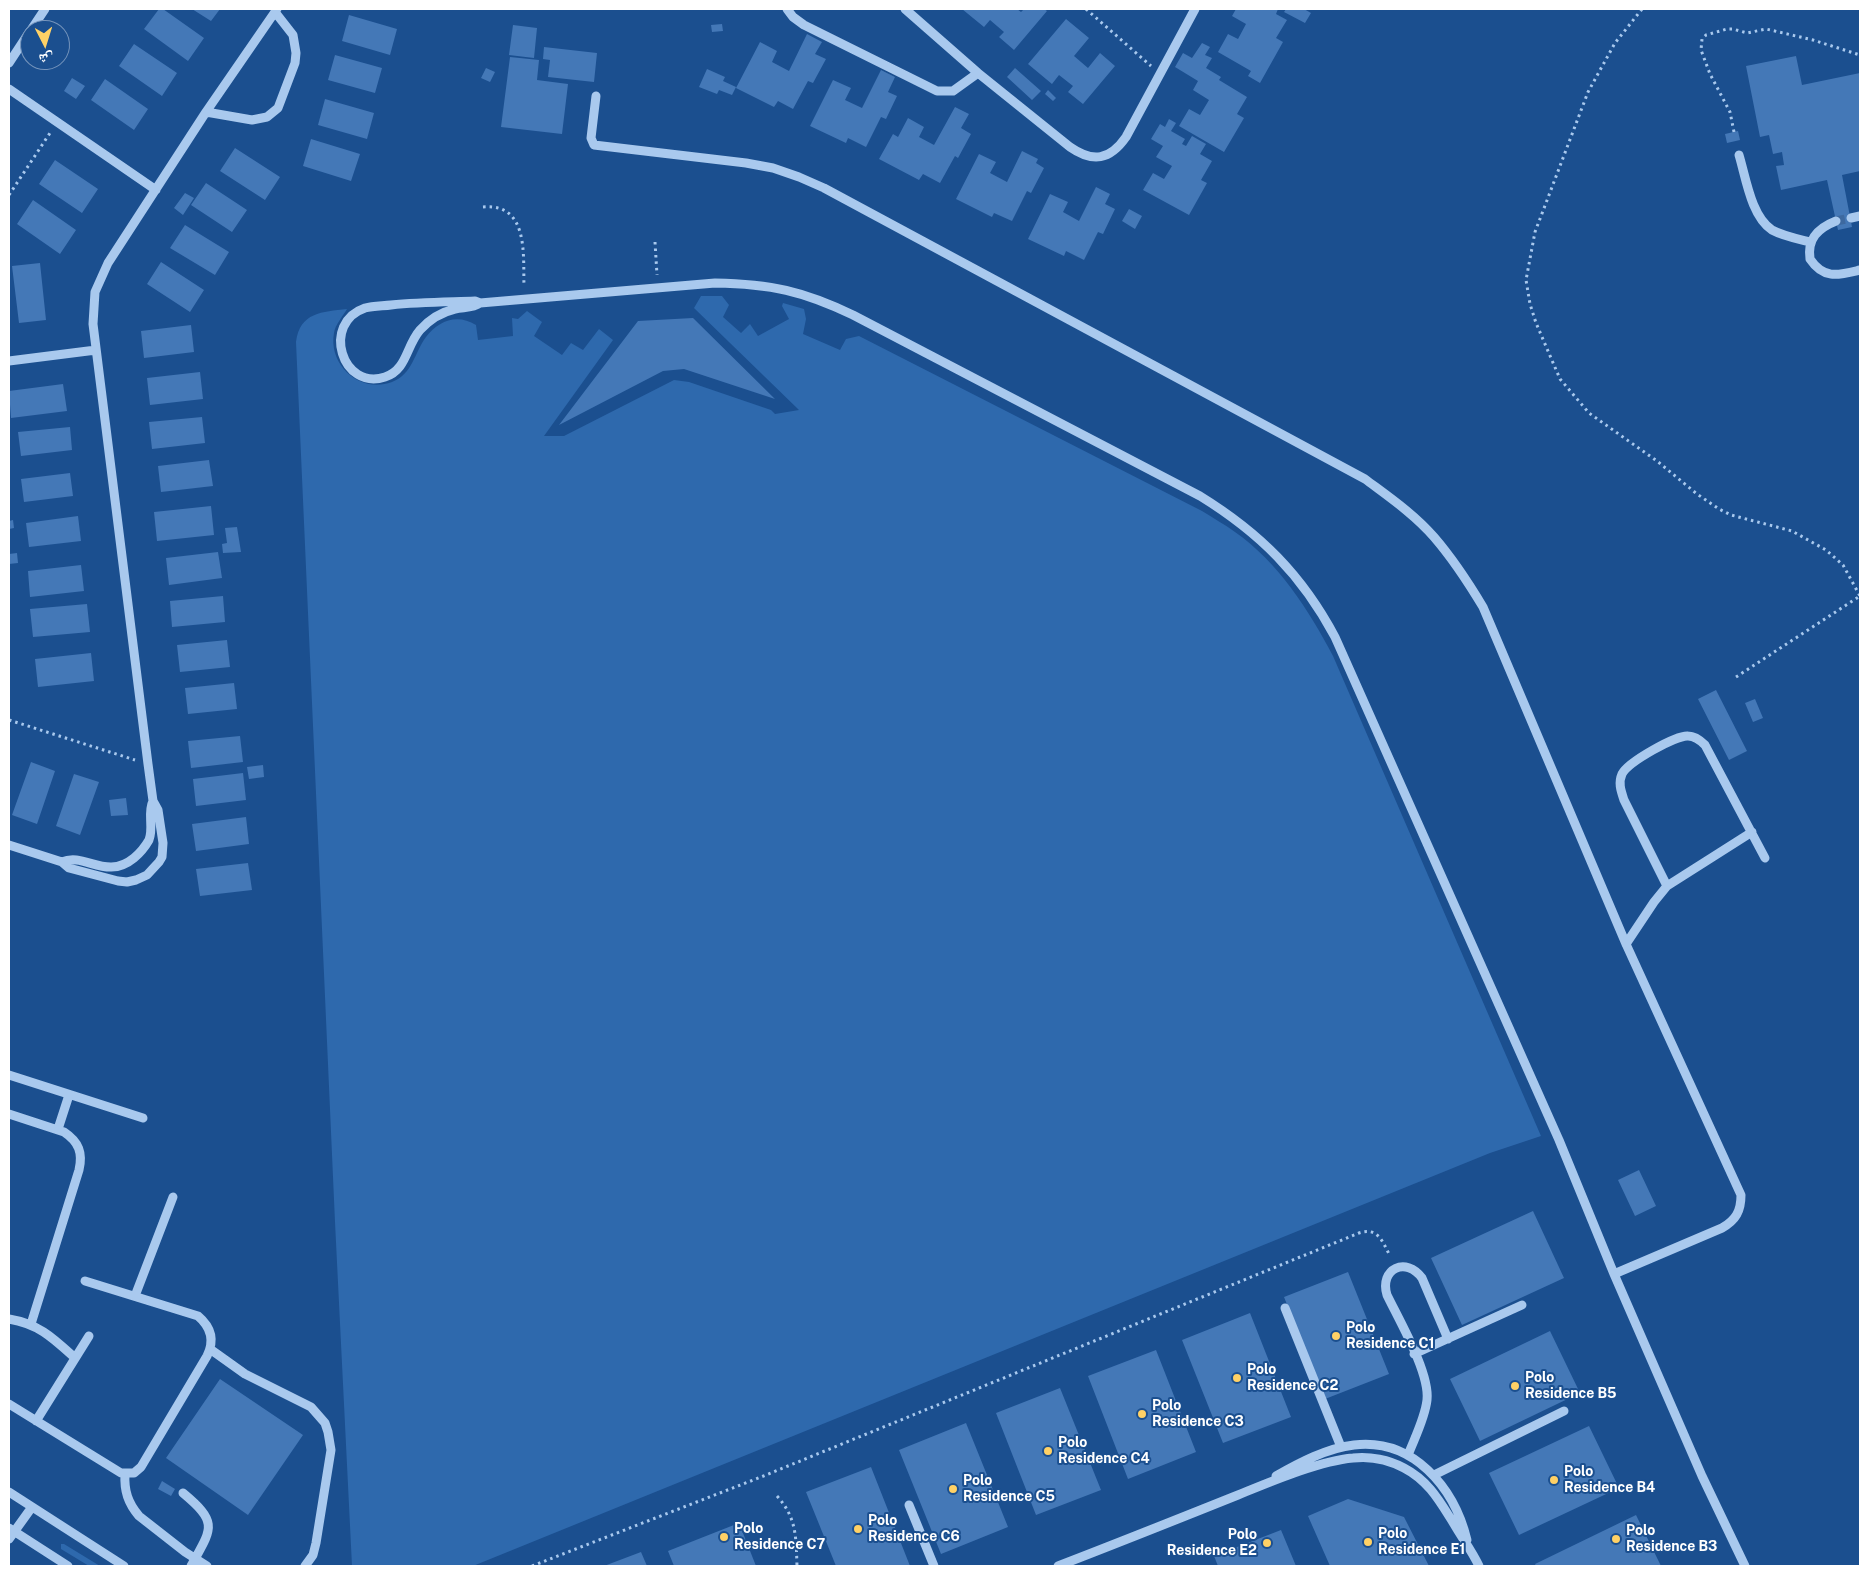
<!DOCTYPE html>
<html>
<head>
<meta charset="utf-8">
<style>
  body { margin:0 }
  #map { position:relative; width:1869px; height:1575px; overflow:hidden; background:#1b4f8f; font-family:"Public Sans","Noto Naskh Arabic",sans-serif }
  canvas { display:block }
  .frame { position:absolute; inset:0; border:10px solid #fff; pointer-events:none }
  .north { position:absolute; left:20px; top:20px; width:50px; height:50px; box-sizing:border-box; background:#1b4f8f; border:1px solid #7695bc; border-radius:50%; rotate:175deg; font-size:14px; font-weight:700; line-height:20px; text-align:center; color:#fff }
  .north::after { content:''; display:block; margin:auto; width:18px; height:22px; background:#ffd166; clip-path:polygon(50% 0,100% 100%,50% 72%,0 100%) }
</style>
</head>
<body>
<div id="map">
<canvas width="1869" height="1575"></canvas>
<div class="frame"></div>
<div class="north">ش</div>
</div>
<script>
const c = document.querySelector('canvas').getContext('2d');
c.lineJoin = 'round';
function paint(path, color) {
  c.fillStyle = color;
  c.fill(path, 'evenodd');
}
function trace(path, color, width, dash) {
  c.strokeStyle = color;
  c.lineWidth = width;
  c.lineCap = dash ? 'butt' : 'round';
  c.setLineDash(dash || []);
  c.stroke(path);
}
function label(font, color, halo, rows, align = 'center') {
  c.font = font + ' "Public Sans",sans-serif';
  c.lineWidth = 4;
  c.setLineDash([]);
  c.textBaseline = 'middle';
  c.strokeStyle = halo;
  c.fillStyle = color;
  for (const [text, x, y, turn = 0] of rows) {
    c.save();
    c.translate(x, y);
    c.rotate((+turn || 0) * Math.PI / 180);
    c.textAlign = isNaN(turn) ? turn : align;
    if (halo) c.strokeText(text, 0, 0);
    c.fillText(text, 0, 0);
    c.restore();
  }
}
paint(new Path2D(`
  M701 296H722L729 305 723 317 741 333 750 324 758 336 789 319 782 306 783 303 804 309 806 319 803 334 840 350 846 339 859 336 1202 511C1213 518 1224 524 1235 532 1278 562 1309 610 1333 656L1541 1136 1490 1153 473 1566H352L335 1222 296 342C300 312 322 312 347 309 343 316 335 325 334 333 328 365 360 394 392 382 413 374 414 353 426 337 438 321 457 313 476 325L478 340 513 336 512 318 518 319 527 311 542 322 534 336 562 355 571 343 583 350 599 329 613 340 544 436H564L674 380 689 382 771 410 775 414 799 410 694 308Z
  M61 1544H64L100 1566H89L61 1549Z`), '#2e69ad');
paint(new Path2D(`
  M159 9H163L204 38 188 61 144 29Z
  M192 9H220L211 21Z
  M962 9H1017L1021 12 1024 9H1044L1047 11 1014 50 999 37 1004 32 990 20 984 27Z
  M1236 9H1278L1276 14 1287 20 1276 38 1283 42 1260 83 1248 76 1251 71 1218 52 1228 34 1238 39 1246 24 1232 16Z
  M1286 9H1304L1311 13 1305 23 1284 12Z
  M349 15 397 29 390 55 342 41Z
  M1066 19 1089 38 1074 56 1088 68 1100 53 1115 66 1083 104 1068 92 1073 86 1059 75 1052 84 1028 64Z
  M722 24 723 31 712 32 711 25Z
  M513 25 537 28 534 58 509 55Z
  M807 34 822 42 815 54 826 59 813 83 808 81 793 109 778 101 774 107 736 88 760 42 777 51 772 62 789 71Z
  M1202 43 1210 47 1205 55 1212 58 1206 68 1221 77 1219 80 1247 97 1237 114 1244 118 1224 152 1179 126 1189 109 1200 115 1209 100 1193 90 1198 81 1175 67 1183 53 1192 58Z
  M134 44 177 73 162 96 119 66Z
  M544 47 597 53 594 82 548 77 550 60 543 59Z
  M335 55 382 68 375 93 328 80Z
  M1796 56 1802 85 1860 73V171L1842 175 1852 227 1838 230 1827 180 1781 190 1776 166 1784 165 1782 152 1773 154 1769 135 1760 137 1746 66Z
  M510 57 539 60 537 80 568 84 562 134 501 127Z
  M486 68 495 72 490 82 481 78Z
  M1015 68 1041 91 1032 100 1007 77Z
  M707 69 725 77 723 81 736 87 732 95 719 90 717 94 699 87Z
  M881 70 895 77 888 92 897 96 886 119 881 117 866 147 848 138 846 143 810 126 833 80 851 88 845 100 862 108Z
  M72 78 85 86 76 99 64 91Z
  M105 79 148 109 134 130 91 100Z
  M1048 90 1056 98 1053 101 1045 94Z
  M325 99 374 113 367 139 318 125Z
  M955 107 969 114 961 128 971 134 958 158 955 156 940 183 923 174 919 180 879 159 893 134 898 137 908 118 924 127 919 137 934 145Z
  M1169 119 1176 123 1171 131 1185 139 1182 144 1186 146 1192 136 1206 144 1200 154 1212 161 1201 180 1207 183 1189 215 1143 190 1153 173 1164 179 1172 166 1156 157 1163 146 1151 139 1160 124 1165 127Z
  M1738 131 1740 140 1727 143 1725 134Z
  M311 139 360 154 351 181 303 166Z
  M235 148 280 177 265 200 220 171Z
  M1022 151 1038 159 1036 163 1044 168 1031 193 1027 191 1012 221 994 213 992 217 956 199 979 154 996 162 990 173 1007 182Z
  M55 160 98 189 82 213 39 184Z
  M206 183 247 210 232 232 191 205Z
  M1096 187 1110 194 1105 204 1115 209 1103 234 1098 232 1084 260 1066 251 1064 256 1028 239 1050 194 1068 202 1063 212 1079 221Z
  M185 193 194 198 183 215 174 208Z
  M33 200 76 230 60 254 17 224Z
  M1129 209 1142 216 1135 229 1122 221Z
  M185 225 229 252 215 275 170 248Z
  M161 262 204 290 190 312 147 284Z
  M40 263 46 320 19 323 12 266Z
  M693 318 775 399 684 369 663 371 559 425 638 321Z
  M191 325 194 352 144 358 141 331Z
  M200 372 203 399 150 405 147 378Z
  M63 384 67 411 11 418 9 391Z
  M202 417 205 443 152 449 149 422Z
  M70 427 72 450 21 456 18 432Z
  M209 460 213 486 161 492 158 466Z
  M70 473 73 496 24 502 21 479Z
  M211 506 214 535 157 541 154 512Z
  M78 516 81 541 29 547 26 523Z
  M13 520 14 528 9 529V521Z
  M237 527 241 552 223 553 222 544 227 543 225 528Z
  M218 552 222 578 169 585 166 558Z
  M17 553 18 563 9 564V554Z
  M81 565 84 591 30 597 28 571Z
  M223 596 225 622 172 627 170 601Z
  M87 604 90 632 33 637 30 609Z
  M227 640 230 667 180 672 177 645Z
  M91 653 94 681 38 687 35 659Z
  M234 683 237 709 188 714 185 688Z
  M1716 690 1747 751 1729 760 1698 699Z
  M1755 699 1763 718 1753 722 1745 703Z
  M240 736 243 762 191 768 188 741Z
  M31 762 55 771 37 824 12 815Z
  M263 765 264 777 249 779 247 767Z
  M243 773 246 800 196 806 193 779Z
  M74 774 99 782 80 835 56 826Z
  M126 798 128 815 111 816 109 800Z
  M246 817 249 844 196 851 192 824Z
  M248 863 252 890 200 896 196 869Z
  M1639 1170 1656 1206 1635 1216 1618 1180Z
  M1533 1211 1564 1278 1462 1325 1431 1258Z
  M1348 1272 1389 1374 1325 1399 1284 1297Z
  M1250 1313 1291 1417 1223 1443 1182 1340Z
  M1550 1331 1580 1393 1480 1441 1450 1379Z
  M1156 1350 1196 1452 1128 1479 1088 1376Z
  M220 1379 303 1435 248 1515 166 1458Z
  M1060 1388 1101 1490 1036 1515 996 1413Z
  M966 1423 1008 1527 941 1554 899 1450Z
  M1589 1426 1619 1488 1519 1535 1489 1473Z
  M871 1467 910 1566H836L806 1492Z
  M162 1481 175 1489 171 1496 158 1489Z
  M1348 1499 1404 1517 1429 1566H1330L1308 1516Z
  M1636 1515 1661 1566H1536L1535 1564Z
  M739 1523 756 1566H674L668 1551Z
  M1281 1530 1296 1566H1218L1214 1556Z
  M641 1552 647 1566H604Z`), '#4478b7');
trace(new Path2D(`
  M1836 221 1851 218`), '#3d69a0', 9, [9, 4.5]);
trace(new Path2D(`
  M1086 9 1151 66
  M1642 9 1615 43 1588 92 1535 232 1526 280 1530 304 1536 323 1560 379 1589 413 1657 461 1697 494 1719 509 1731 515 1792 531 1826 550 1843 565 1860 596
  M1734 132 1730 112 1710 74 1701 50 1702 39 1706 35 1727 29H1733L1747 33 1766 29 1813 40 1860 55
  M9 195 50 133
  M483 207C529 203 523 255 524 286
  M655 242 657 275
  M1736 677 1860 596
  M9 720 135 760
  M777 1496C797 1518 796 1538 797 1566
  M532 1566 761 1477 1359 1233C1377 1227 1382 1240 1389 1254`), '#a9c9ee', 3, [2.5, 4]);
trace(new Path2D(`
  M787 9 793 17 804 25 937 91H953L978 73
  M905 9 978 73 1070 147C1093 163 1110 160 1126 137L1195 9
  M31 30 45 9
  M9 63 30 31
  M9 89 156 190
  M596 96 591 138 594 145 746 163 773 168 799 177 824 188 1365 479C1389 497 1414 514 1434 537 1453 559 1468 582 1483 607L1626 944 1741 1195C1741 1211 1736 1220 1722 1228L1614 1274
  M206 112 252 120 267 117 278 108 295 63 296 53 293 35 275 12
  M1739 155C1746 178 1751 216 1772 230 1783 236 1798 239 1810 242
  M1851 218 1860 216
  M1836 221C1818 228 1807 239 1810 259 1824 280 1839 275 1860 270
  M480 303C473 308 464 307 455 309 442 312 429 320 420 330 406 346 407 370 385 377 342 391 321 323 365 308 373 306 383 306 391 305 419 302 447 302 475 301L480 303 715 283C771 284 803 291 853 315L1200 496C1260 533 1302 575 1335 637L1559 1140 1614 1274 1702 1476 1745 1566
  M9 361 96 350
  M9 845 62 862 69 868 118 881 127 882 136 880 147 875 159 862 162 857 163 843 158 810 153 801 148 764 93 324 95 292 108 263 206 112 277 9
  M62 862C85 852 106 881 134 858 140 853 145 847 149 840 154 827 147 813 153 801
  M1667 886 1624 800C1621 791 1618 783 1622 774 1628 762 1676 735 1688 736 1695 736 1700 740 1705 745L1765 858
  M1626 944 1654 902 1667 886 1752 832
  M9 1075 143 1118
  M9 1114 64 1132C79 1142 83 1153 79 1170L31 1324
  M58 1129 69 1095
  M135 1296 173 1197
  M1285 1308 1341 1447
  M9 1319C39 1324 53 1338 75 1358
  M210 1349 245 1374 311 1407 325 1423 328 1432 331 1450 316 1543 313 1555 305 1566
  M1414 1354 1522 1305
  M9 1404 121 1473H134L141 1467 207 1356C215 1340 211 1327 198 1316L85 1281
  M36 1421 89 1336
  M1408 1455C1415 1437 1425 1418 1427 1400 1430 1373 1399 1320 1387 1295 1379 1269 1406 1256 1422 1278L1448 1339
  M125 1474C124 1491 128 1503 139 1516L185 1552 207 1566
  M1434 1475 1564 1411
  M1276 1476C1299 1463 1327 1448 1354 1445 1413 1438 1454 1487 1467 1540
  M9 1492 124 1566
  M183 1493C219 1523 212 1528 191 1566
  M909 1505 934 1566
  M9 1528 68 1566
  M9 1539 32 1507
  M1058 1566C1118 1543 1178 1519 1238 1495 1270 1482 1319 1461 1353 1458 1370 1456 1389 1460 1404 1468 1429 1481 1440 1502 1454 1524 1462 1538 1472 1551 1479 1566`), '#a9c9ee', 9);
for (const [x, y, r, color] of [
  [1336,1336,5,"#ffd166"],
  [1237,1378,5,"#ffd166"],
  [1515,1386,5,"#ffd166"],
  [1142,1414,5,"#ffd166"],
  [1048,1451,5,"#ffd166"],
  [1554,1480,5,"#ffd166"],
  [953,1489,5,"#ffd166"],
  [858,1529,5,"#ffd166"],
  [724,1537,5,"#ffd166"],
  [1616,1539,5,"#ffd166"],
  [1368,1542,5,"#ffd166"],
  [1267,1543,5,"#ffd166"]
]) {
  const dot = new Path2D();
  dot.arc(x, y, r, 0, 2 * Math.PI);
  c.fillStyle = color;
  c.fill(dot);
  trace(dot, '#1b4f8f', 2);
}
label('bold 14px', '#fff', '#1b4f8f', [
  ["Polo",1346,1328],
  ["Residence C1",1346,1344],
  ["Polo",1247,1370],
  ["Residence C2",1247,1386],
  ["Polo",1525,1378],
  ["Residence B5",1525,1394],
  ["Polo",1152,1406],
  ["Residence C3",1152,1422],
  ["Polo",1058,1443],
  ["Residence C4",1058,1459],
  ["Polo",1564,1472],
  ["Residence B4",1564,1488],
  ["Polo",963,1481],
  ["Residence C5",963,1497],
  ["Polo",868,1521],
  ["Residence C6",868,1537],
  ["Polo",734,1529],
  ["Residence C7",734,1545],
  ["Polo",1626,1531],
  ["Residence B3",1626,1547],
  ["Polo",1378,1534],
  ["Residence E1",1378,1550],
  ["Polo",1257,1535,"right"],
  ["Residence E2",1257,1551,"right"]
], 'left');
</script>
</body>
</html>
